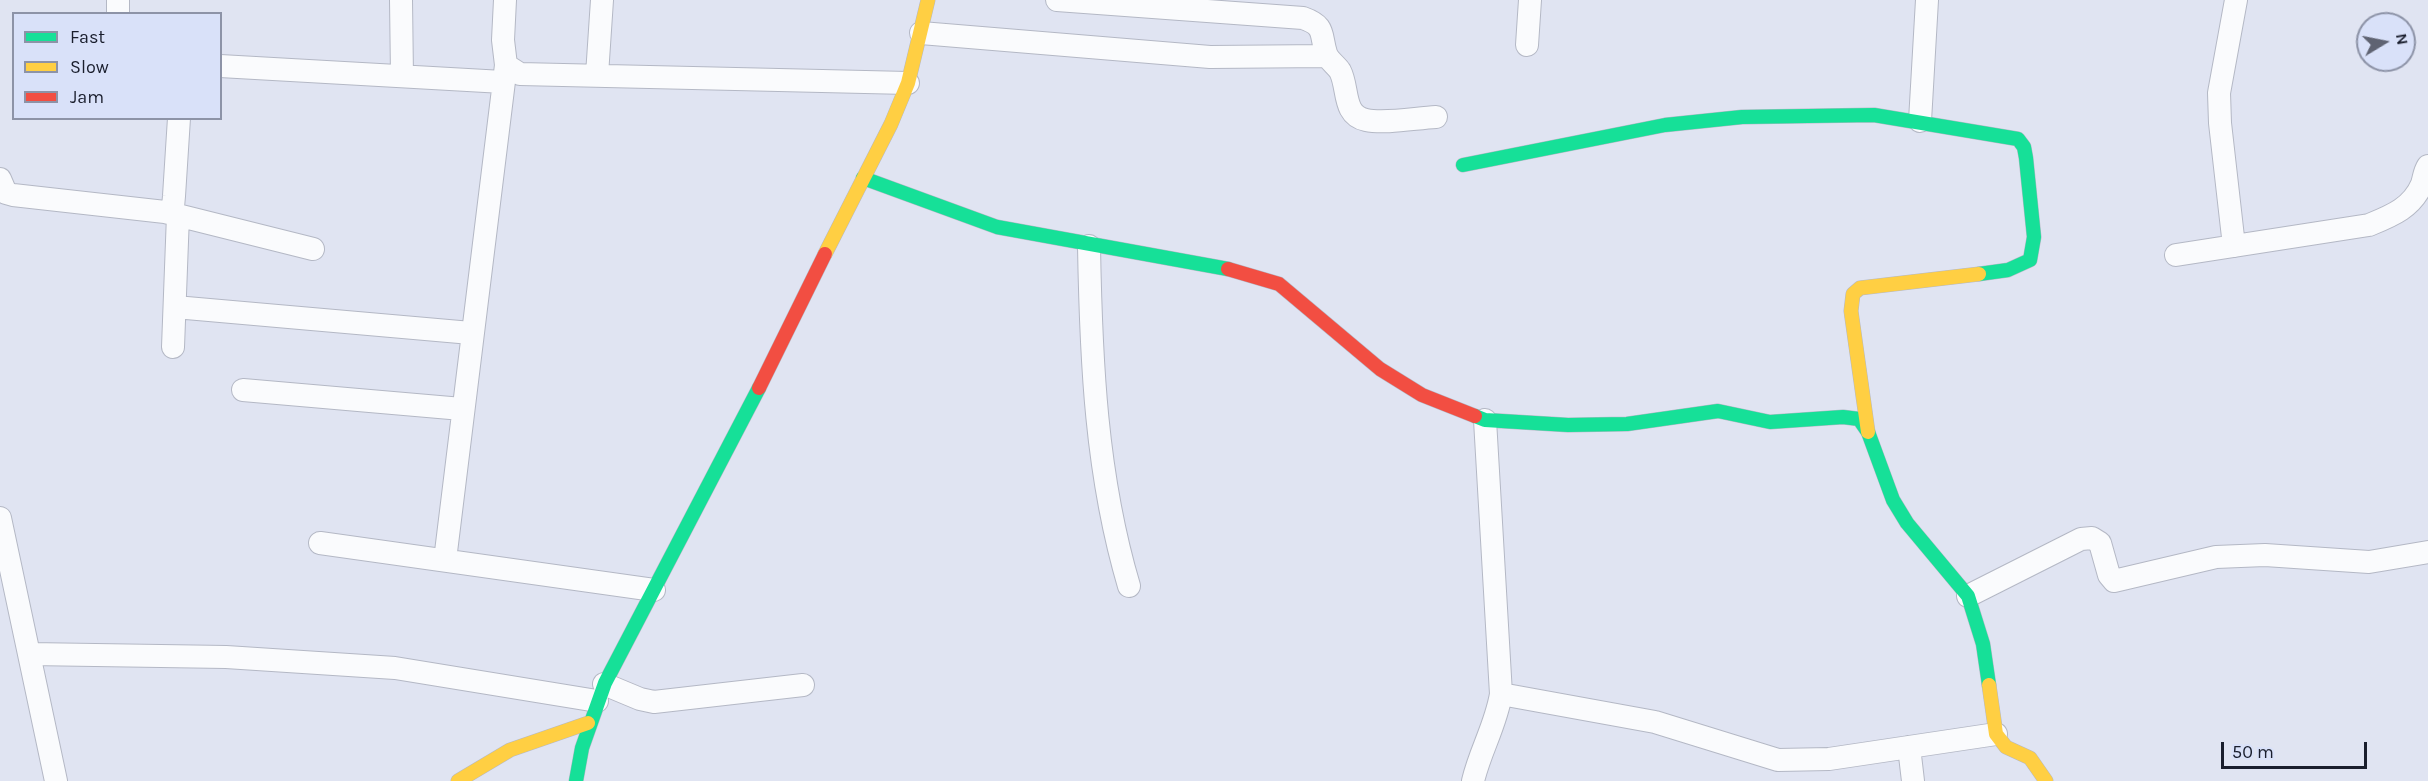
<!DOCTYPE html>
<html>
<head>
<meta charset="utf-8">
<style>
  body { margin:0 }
  #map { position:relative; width:2428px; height:781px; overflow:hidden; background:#e0e4f2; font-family:Karla,sans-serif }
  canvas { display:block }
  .legend { position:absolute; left:12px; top:12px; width:210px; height:108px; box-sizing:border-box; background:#d9e1f9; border:2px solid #8d93a7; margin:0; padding:8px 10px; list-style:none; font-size:18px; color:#1a1e2d }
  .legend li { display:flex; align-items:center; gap:12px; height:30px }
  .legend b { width:30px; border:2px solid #8d93a7 }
  .north { position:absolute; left:2356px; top:12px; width:60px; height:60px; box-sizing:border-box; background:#d9e1f9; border:2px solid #8d93a7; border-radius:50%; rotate:80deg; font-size:16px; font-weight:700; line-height:24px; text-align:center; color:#1a1e2d }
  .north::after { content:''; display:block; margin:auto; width:21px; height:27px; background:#5f6372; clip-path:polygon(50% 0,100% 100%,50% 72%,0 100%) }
  .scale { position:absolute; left:2221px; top:742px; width:146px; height:27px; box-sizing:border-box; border:3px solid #1a1e2d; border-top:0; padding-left:8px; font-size:18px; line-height:21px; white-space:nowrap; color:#1a1e2d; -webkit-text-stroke:4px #d9e1f9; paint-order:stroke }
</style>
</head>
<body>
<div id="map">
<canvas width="2428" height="781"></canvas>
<ul class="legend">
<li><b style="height:8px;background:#16e098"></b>Fast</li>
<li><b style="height:8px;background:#ffcf43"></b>Slow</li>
<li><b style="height:8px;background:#f24e42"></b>Jam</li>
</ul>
<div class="north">N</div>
<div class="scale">50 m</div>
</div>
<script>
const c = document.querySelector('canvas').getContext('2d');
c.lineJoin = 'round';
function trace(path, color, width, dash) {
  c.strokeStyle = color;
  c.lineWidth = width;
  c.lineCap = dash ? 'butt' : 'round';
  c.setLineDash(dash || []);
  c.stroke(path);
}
const street = new Path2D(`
  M401 0 402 76
  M505 0 503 40 506 65 520 74 908 83
  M1057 0 1303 18C1326 26 1320 34 1326 53 1328 60 1336 65 1340 71 1349 88 1342 115 1366 120 1385 124 1416 118 1436 117
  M118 14V0
  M921 33 1210 57 1326 56
  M1527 45 1530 0
  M220 66 503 82
  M597 75 602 0
  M1920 121 1927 0
  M0 179 6 193 13 195 165 212 173 207 174 196 179 118
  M165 212 313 249
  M1089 246C1091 361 1096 475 1129 586
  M2234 246 2220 123 2219 93 2236 0
  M2176 255 2369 225C2391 216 2412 208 2422 184 2424 178 2424 172 2428 166
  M175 307 471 333
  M173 347 178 215
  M243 390 462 409
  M0 518 56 781
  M320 543 654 590
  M445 560 506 65
  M1968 596 2081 539 2092 538 2100 543 2109 575 2114 581 2216 557 2265 555 2369 562 2428 552
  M30 654 226 657 395 668 597 701
  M604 684 640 699 654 702 803 685
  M1501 694 1655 722 1778 760 1829 759 1996 734
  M1909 747 1913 781
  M1473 781C1480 751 1496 725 1501 694L1485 420`);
const fast = new Path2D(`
  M1463 165 1665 125 1742 117 1874 115 2018 139 2024 147 2026 158 2034 237 2030 260 2008 270 1979 274
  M863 178 997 227 1228 269
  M1475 416 1485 420 1568 425 1627 424 1718 411 1770 422 1843 417 1859 419 1868 432 1893 500 1907 523 1968 596 1983 644 1989 685
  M576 781 582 748 605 683 759 388`);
const slow = new Path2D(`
  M825 254 891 124 908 83 928 0
  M1868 432 1851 311 1853 294 1860 288 1979 274
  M1989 685 1996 734 2006 747 2030 758 2046 781
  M458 781 510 750 588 723`);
const jam = new Path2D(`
  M1228 269 1279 284 1380 369 1422 395 1475 416
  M759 388 825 254`);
trace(street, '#b4b8c5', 24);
trace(fast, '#b4b8c5', 15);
trace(slow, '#b4b8c5', 15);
trace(jam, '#b4b8c5', 15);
trace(street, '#fafbfd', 22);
trace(fast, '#16e098', 14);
trace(slow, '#ffcf43', 14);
trace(jam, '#f24e42', 14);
</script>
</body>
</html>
